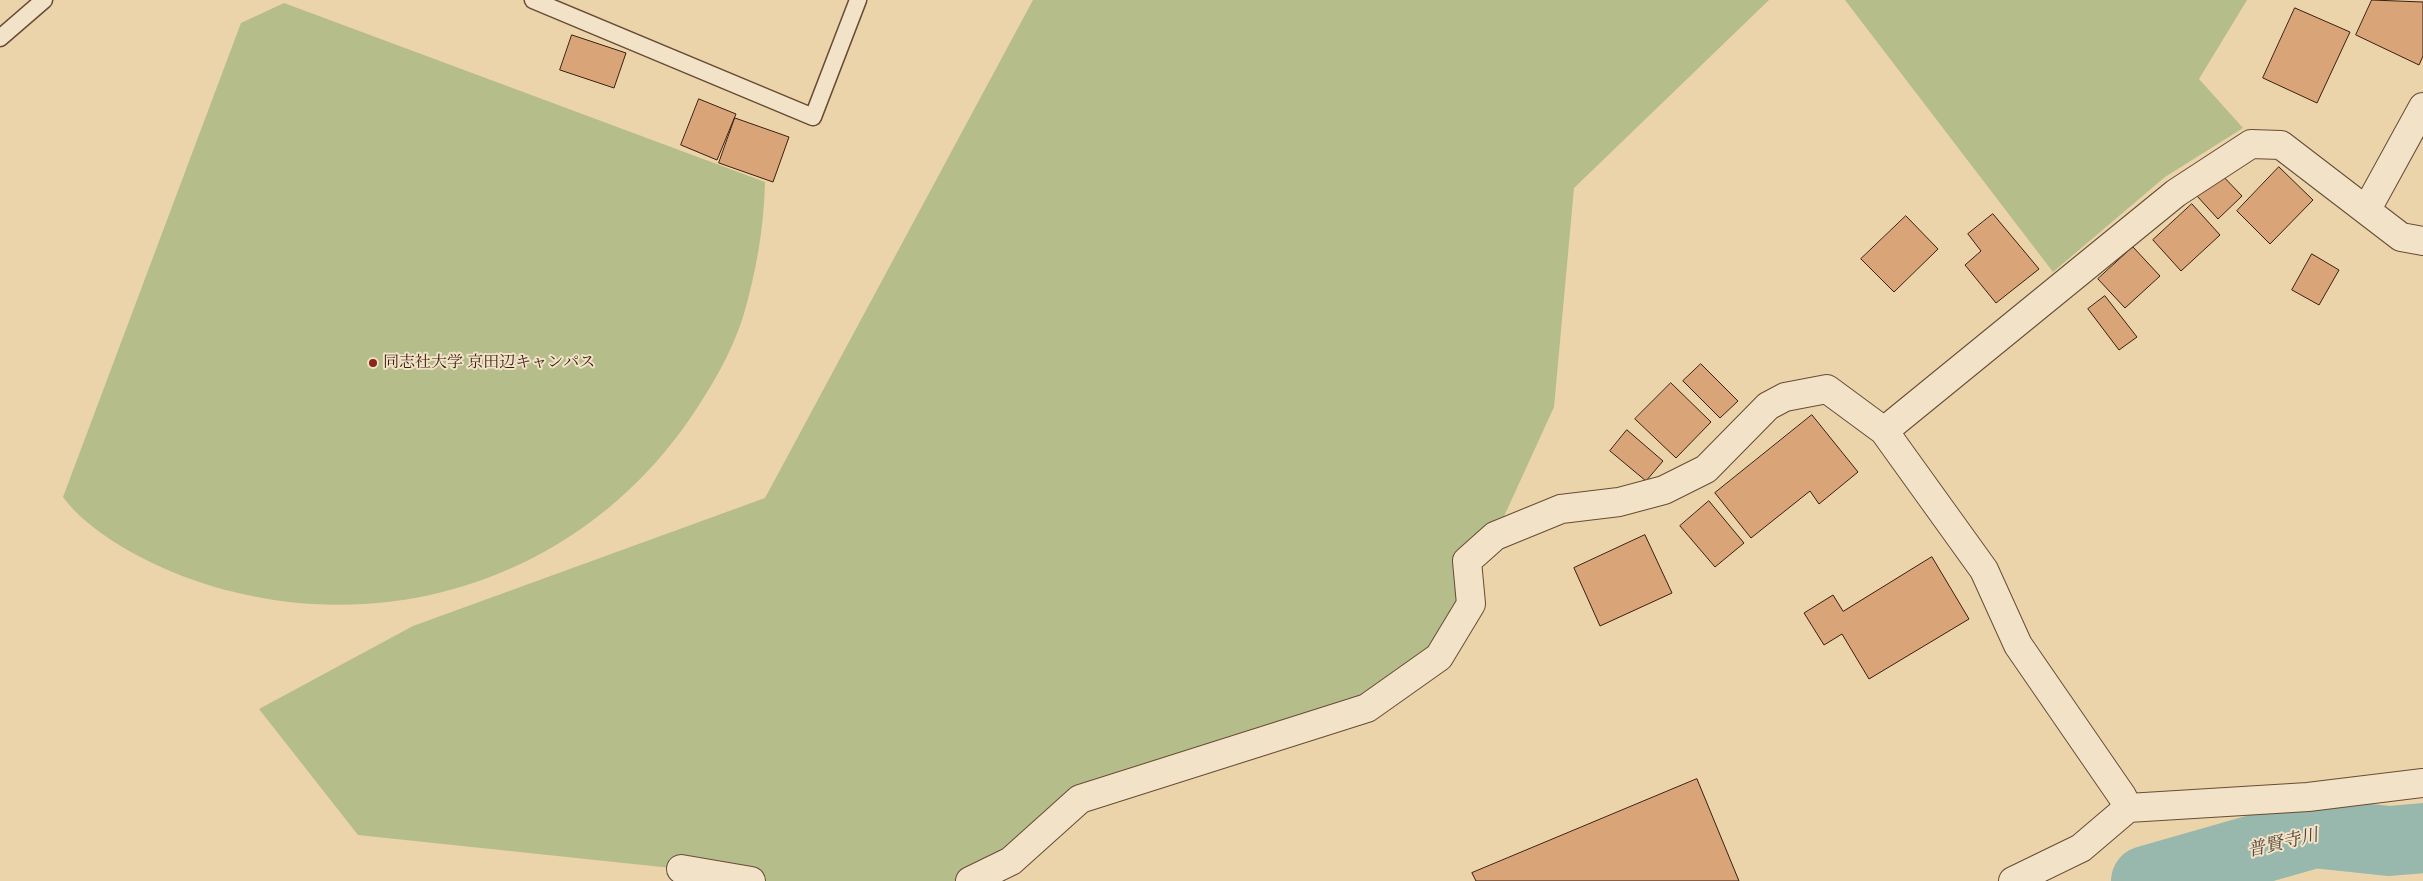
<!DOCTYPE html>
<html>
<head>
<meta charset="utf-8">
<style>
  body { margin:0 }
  canvas { display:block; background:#ebd3aa }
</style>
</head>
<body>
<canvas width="2423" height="881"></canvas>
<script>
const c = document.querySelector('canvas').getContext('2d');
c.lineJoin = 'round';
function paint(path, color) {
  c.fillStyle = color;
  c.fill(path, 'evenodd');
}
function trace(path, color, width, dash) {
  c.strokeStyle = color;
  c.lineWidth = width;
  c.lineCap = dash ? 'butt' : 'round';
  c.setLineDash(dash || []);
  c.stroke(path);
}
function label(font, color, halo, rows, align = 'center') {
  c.font = font + ' Cardo,"Noto Serif JP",serif';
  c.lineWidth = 4;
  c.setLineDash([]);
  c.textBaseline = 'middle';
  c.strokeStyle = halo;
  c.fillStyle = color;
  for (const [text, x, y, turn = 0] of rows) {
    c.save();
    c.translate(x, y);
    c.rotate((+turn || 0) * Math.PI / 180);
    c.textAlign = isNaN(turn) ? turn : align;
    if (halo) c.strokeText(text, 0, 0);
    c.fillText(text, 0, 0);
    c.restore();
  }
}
paint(new Path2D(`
  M1033 0H1769L1574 188 1554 407 1495 536 1467 561 1471 604 1439 657 1367 708 1080 799 970 881H751L681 869 358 835 259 709 413 626 765 498Z
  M1845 0H2247L2199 79 2243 128 2165 177 2053 272Z
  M284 3 765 182C764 228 756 273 743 317 731 354 711 388 689 420 586 569 406 636 230 591 176 578 96 542 63 497L241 23Z`), '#b5bd8a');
trace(new Path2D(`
  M2146 881 2314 833 2389 841 2423 838`), '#98b7ad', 70);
const building = new Path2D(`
  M2372 0 2423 2V56L2419 65 2356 35Z
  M2295 8 2350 32 2317 103 2263 78Z
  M572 35 626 53 614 88 560 70Z
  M699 99 736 114 717 160 681 145Z
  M735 118 789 137 773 182 719 163Z
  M2279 167 2313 200 2270 244 2237 211Z
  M2220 173 2242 196 2218 219 2197 196Z
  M2192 204 2220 235 2181 271 2153 240Z
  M1993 214 2039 269 1996 303 1965 265 1981 251 1968 234Z
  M1906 216 1938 249 1894 292 1861 259Z
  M2133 247 2160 276 2125 308 2098 279Z
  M2312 254 2339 270 2319 305 2292 290Z
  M2105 296 2137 337 2119 350 2088 309Z
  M1701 364 1738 401 1720 418 1683 381Z
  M1671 383 1711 422 1676 458 1635 419Z
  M1812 415 1858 472 1819 504 1810 491 1751 538 1715 493Z
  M1627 430 1663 461 1646 481 1610 451Z
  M1709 501 1744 543 1715 567 1680 526Z
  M1645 535 1672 593 1600 626 1574 568Z
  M1932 557 1969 619 1869 679 1842 634 1824 645 1804 613 1833 595 1843 611Z
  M1697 779 1739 881H1476L1472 873Z`);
paint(building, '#d9a478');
trace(building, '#3b1f10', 1);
const lane = new Path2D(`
  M533 0 813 117 858 0
  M0 38 44 0`);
const street = new Path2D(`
  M2367 209 2423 107
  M1884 431 2176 193 2251 144 2281 145 2401 237 2423 241
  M2128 808 2308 797 2423 783
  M681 869 751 881
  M970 881 1011 861 1080 799 1367 708 1439 657 1471 604 1467 561 1495 536 1561 509 1619 502 1664 490 1706 469 1768 406 1785 397 1827 389 1884 431 1984 570 2018 645 2122 796 2128 808 2081 848 2013 881`);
trace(lane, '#674c36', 19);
trace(street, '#674c36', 30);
trace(lane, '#f2e2c8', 16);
trace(street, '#f2e2c8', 28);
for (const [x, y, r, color] of [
  [373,363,5,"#8f2418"]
]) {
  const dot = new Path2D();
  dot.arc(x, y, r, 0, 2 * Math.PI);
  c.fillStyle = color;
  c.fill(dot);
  trace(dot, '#f2e2c8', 2);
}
label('16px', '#3b1f10', '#f2e2c8', [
  ["同志社大学 京田辺キャンパス",383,363]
], 'left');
label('italic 18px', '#524537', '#f2e2c8', [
  ["普賢寺川",2283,844,-13]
]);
</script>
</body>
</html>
